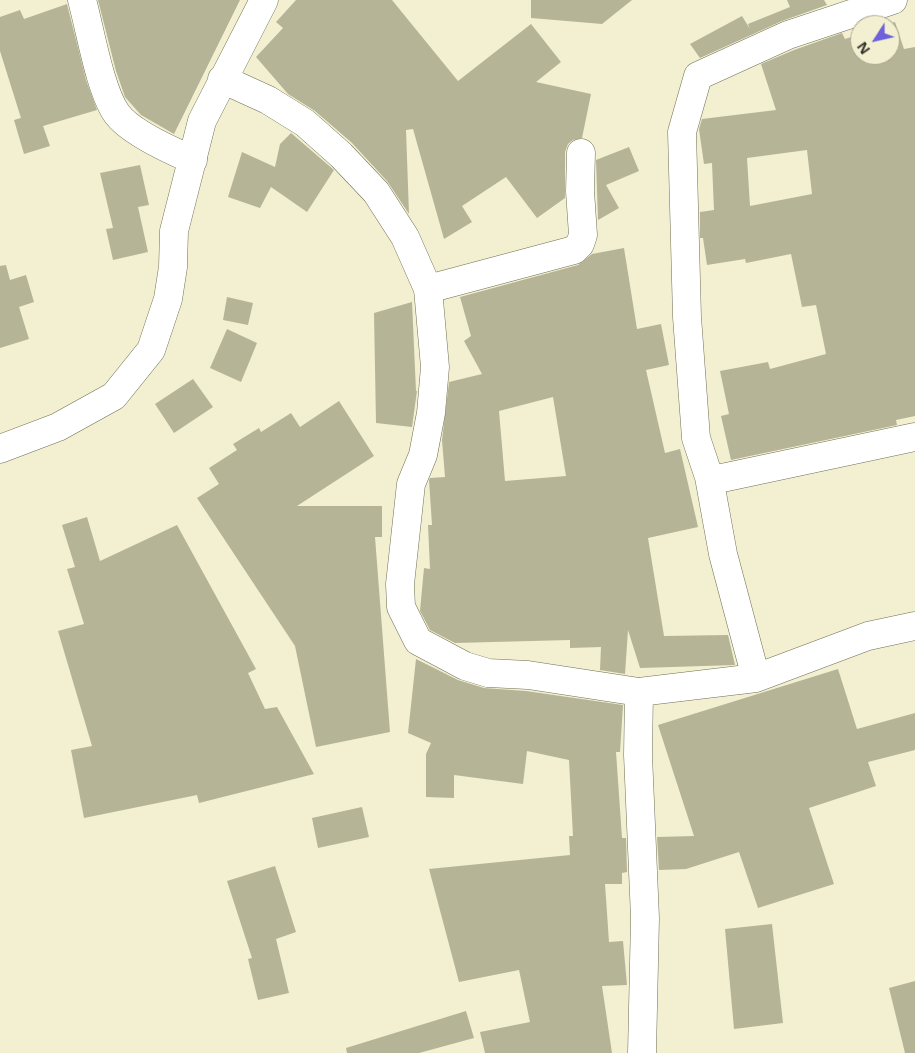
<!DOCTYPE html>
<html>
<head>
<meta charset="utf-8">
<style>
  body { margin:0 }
  #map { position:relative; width:915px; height:1053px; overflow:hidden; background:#f2f0d1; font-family:"Open Sans",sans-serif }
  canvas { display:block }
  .north { position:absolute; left:850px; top:15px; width:50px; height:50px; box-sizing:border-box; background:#f2f0d1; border:1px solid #a6a48d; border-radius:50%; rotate:235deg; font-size:14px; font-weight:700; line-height:20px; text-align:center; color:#343327 }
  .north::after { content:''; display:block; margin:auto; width:18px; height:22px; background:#6f60db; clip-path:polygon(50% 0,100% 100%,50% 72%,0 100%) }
</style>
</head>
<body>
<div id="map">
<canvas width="915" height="1053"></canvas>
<div class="north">N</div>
</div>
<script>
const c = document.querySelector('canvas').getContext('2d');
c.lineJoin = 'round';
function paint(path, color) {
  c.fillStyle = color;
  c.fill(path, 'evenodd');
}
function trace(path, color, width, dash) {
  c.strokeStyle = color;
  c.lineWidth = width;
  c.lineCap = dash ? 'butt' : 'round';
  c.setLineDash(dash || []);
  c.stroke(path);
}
paint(new Path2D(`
  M98 0H240L174 134 141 115 125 97 116 71Z
  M296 0H392L458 81 531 24 561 62 536 82 591 94 582 138 573 140 568 144 565 152V198L537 218 506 177 462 206 472 222 444 239 413 129 406 130 409 214 387 181 352 143 315 111 288 94 256 57 283 28 276 22Z
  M531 0H632L602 24 531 18Z
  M787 0H824L827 5 782 21 700 58 690 44 742 16 750 29 748 24 790 7Z
  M67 4 86 80 97 110 43 126 50 146 24 154 14 120 21 118 0 51V17L20 10 24 19Z
  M895 22 904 49 915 47V416L896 420 897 425 731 460 721 416 729 414 720 371 768 362 770 369 826 354 816 305 802 307 791 254 746 263 745 259 707 265 703 238H700V212L714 210 712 163 704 164 699 129 702 119 776 110 761 64 794 50 842 33 845 39 860 34V55H890V25H886ZM807 150 812 194 750 206 747 158Z
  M291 133 334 170 307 212 271 187 260 208 228 197 242 152 275 167 280 144Z
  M629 147 639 171 606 185 619 208 598 220 596 160Z
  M140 165 149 205 138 207 148 252 113 260 106 229 113 228 100 173Z
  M624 248 637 329 661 324 669 365 646 370 665 453 680 449 698 527 648 538 664 636 728 635 735 665 640 668 628 630 625 674 600 670 601 647 570 648V640L455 643 430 630 420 611 424 568 430 569 428 525H432L429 480 430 478 445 477 442 440 449 382 482 374 464 341 471 336 460 297 578 265 592 254ZM553 397 566 476 505 481 499 411Z
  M6 265 10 280 26 275 34 302 19 307 29 339 0 348V266Z
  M227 297 253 303 248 325 223 320Z
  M412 302 416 391H417L412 427 376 423 374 313Z
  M227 329 257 343 241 382 210 368Z
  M193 379 213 407 174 433 155 404Z
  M339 401 374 456 297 506H382V537H375L390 732 316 747 295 646 197 498 219 484 209 468 237 450 233 444 259 428 261 432 291 413 300 427Z
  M87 517 100 561 177 525 256 669 248 673 265 709 277 707 314 774 199 803 197 795 84 818 71 750 92 746 58 631 84 624 67 569 75 567 62 525Z
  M416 659 458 680 484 688 526 691 623 705 620 752H616L622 838H626L627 872 622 873V884H605L609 942 623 941 627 985 602 986 612 1053H485L480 1032 530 1022 519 970 459 982 429 869 570 855 569 836H573L569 760 527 751 523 784 454 775V798L426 797V754L431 743 408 733Z
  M838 669 857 729 915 713V750L868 762 876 786 809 808 834 884 758 908 739 852 686 869 659 870 657 837 694 836 658 725Z
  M362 807 369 837 318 848 312 818Z
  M275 866 296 932 276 939 289 993 258 1000 248 959 252 958 227 881Z
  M772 924 783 1023 734 1029 725 929Z
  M915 981V1053H905L889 988Z
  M466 1011 474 1038 419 1053H347L346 1048Z`), '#b5b496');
const street = new Path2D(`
  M82 0C90 29 100 91 117 114 130 132 172 151 193 160
  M428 289 574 250 580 244 583 235 580 191 581 153
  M709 477 722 478 915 437
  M756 678 723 554 709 477 696 438 687 317 682 132 698 76 788 35 893 0
  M639 692 756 678 868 636 915 626`);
const secondary = new Path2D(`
  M222 79 268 100 305 123 341 155 376 192 405 237 428 289 435 367 431 413 423 455 411 484 400 584 401 607 418 641 465 666 488 673 528 675 639 692 638 755 645 918 642 1053
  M0 449 58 427 114 396 151 350 168 299 173 267 174 231 202 121 264 0`);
trace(street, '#706f53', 29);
trace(secondary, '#706f53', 29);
trace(street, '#fff', 28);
trace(secondary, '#fff', 28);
</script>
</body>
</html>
